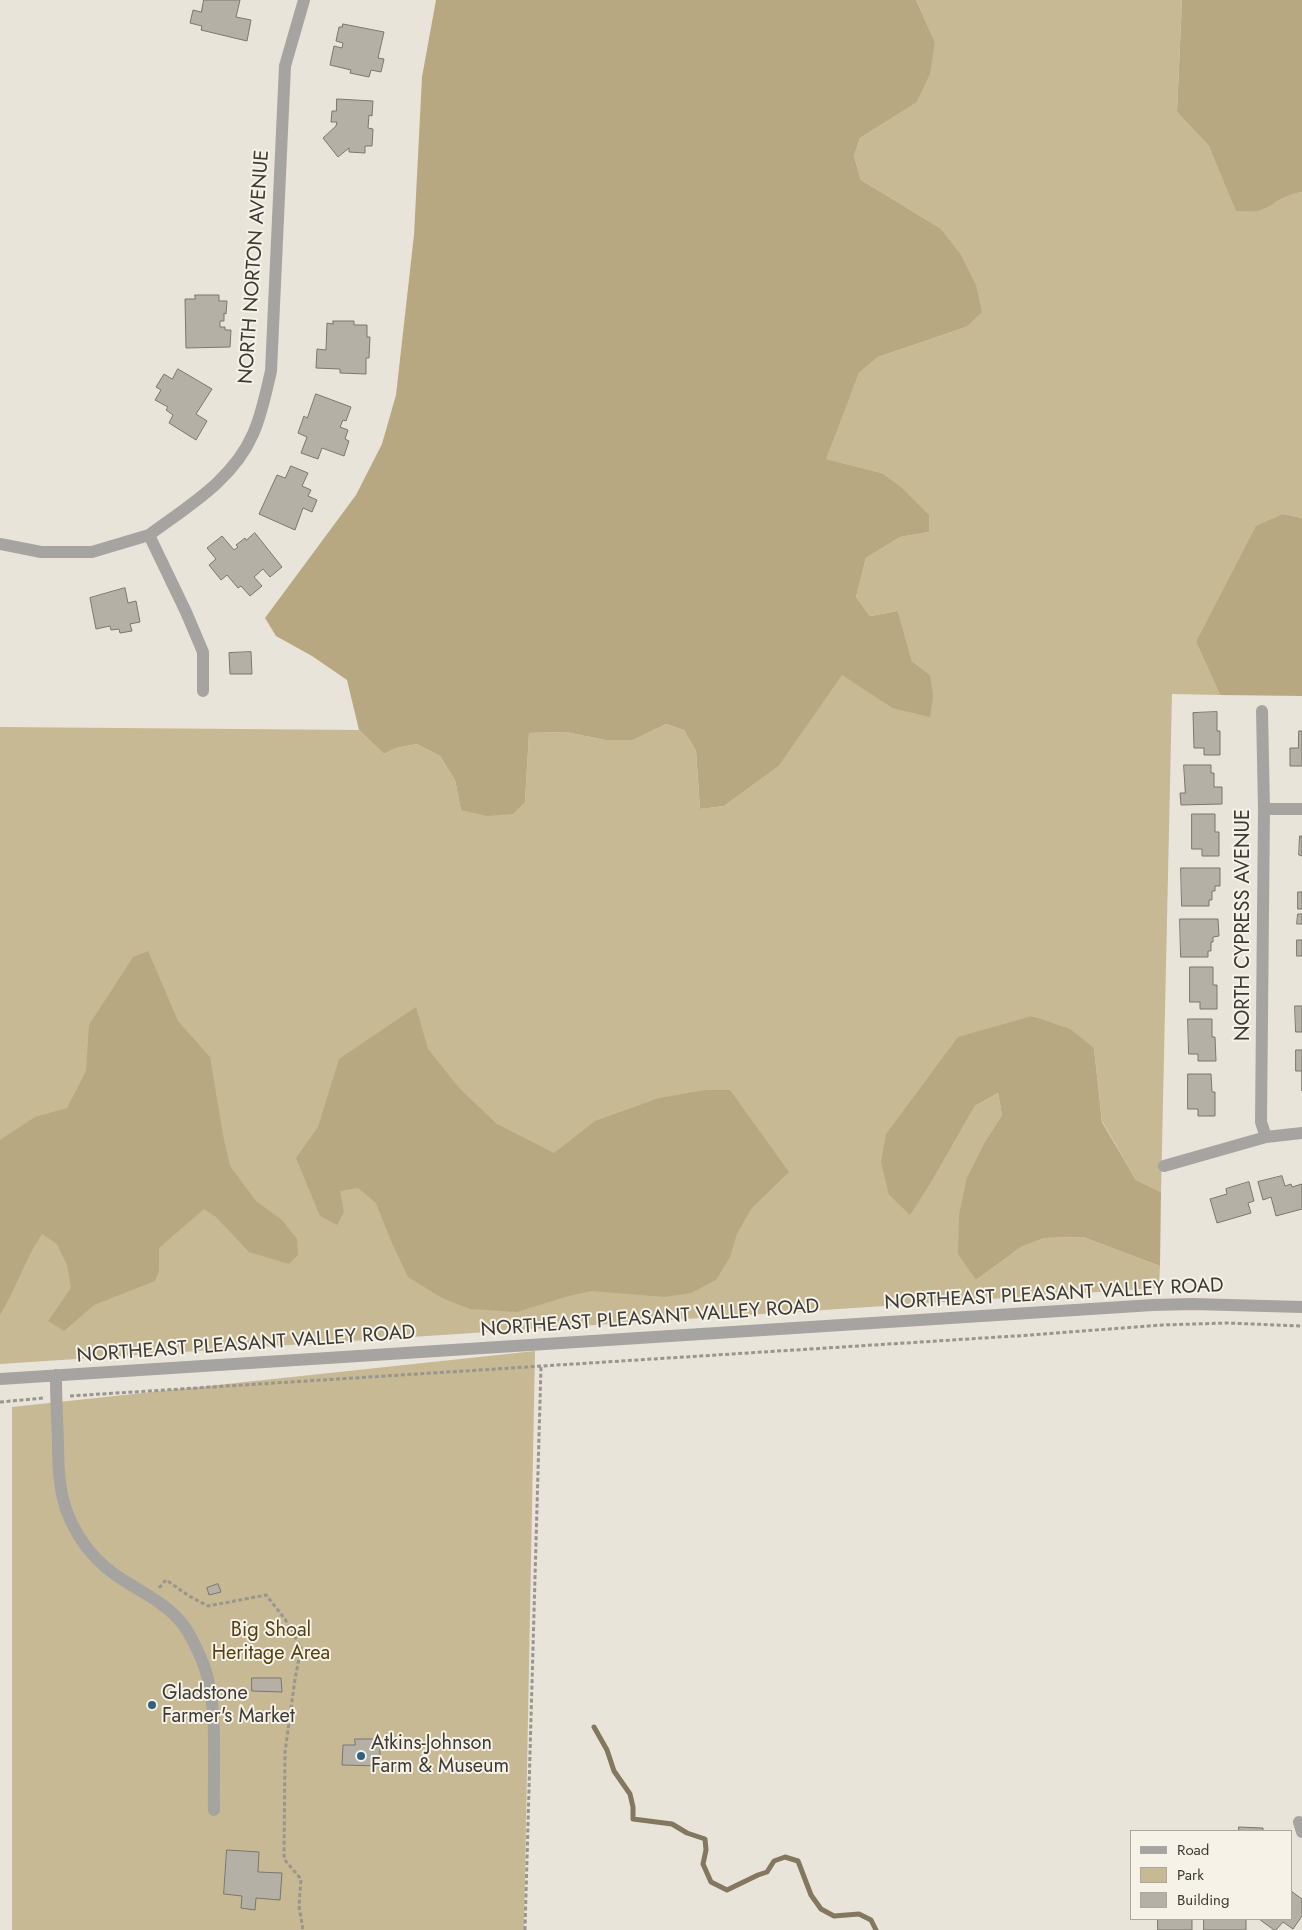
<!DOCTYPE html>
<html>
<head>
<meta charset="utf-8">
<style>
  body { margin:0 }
  #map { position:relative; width:1302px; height:1930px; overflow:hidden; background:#e8e4da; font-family:Jost,sans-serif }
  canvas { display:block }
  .legend { position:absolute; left:1130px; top:1830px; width:162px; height:90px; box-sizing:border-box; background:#f6f2e7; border:1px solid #aca8a0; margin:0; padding:6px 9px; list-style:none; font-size:15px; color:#3c3a36 }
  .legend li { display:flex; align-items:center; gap:10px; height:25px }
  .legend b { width:25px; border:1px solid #aca8a0 }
</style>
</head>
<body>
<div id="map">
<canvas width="1302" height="1930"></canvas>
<ul class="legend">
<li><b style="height:6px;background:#a6a4a0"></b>Road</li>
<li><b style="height:14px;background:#c8b995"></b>Park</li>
<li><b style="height:14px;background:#b4b0a6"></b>Building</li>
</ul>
</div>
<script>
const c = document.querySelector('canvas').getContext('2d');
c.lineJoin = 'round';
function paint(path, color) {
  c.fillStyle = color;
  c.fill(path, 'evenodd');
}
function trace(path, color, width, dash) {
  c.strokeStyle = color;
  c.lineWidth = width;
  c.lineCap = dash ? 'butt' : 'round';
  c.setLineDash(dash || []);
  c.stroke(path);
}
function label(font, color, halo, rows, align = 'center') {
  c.font = font + ' Jost,sans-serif';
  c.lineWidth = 4;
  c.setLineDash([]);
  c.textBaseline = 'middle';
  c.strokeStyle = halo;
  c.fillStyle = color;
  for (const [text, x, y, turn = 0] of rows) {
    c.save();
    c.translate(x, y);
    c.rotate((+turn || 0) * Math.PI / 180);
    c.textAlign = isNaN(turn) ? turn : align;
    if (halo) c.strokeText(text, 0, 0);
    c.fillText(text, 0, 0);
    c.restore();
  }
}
paint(new Path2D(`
  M916 0H1182L1177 112 1209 146 1223 176 1275 203 1290 193 1302 192V518L1283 514 1196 642 1220 695 1172 694 1161 1192 1136 1180 1102 1121 1094 1048 1033 1016 889 1195 910 1214 931 1183 975 1106 998 1093 1002 1115 984 1143 967 1177 976 1280 1021 1247 1044 1238 1083 1237 1160 1266 1159 1288 0 1364V727L359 730 384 754 396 748 417 744 440 756 455 780 461 810 525 802 529 733 566 732 605 740H633L666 724 684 730 696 751 700 809 724 806 779 766 842 674 892 708 930 675 912 661 898 611 870 616 856 597 866 558 900 537 929 532 882 473 825 459 859 373 878 357 966 327 940 228 861 180 854 156 860 138 916 103 935 42Z
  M535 1351 524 1930H12V1407Z`), '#c8b995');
paint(new Path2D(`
  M436 0H916L935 42 930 74 916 103 860 138 854 156 861 180 940 228 961 255 976 285 982 312 966 327 878 357 859 373 826 459 882 473 902 488 929 515V532L900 537 866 558 856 597 870 616 898 611 912 661 930 675 933 696 930 717 892 708 842 675 779 766 724 806 700 809 696 751 684 730 666 724 633 740H605L566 732 529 733 525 802 513 814 487 816 461 810 455 780 440 756 417 744 396 748 384 754 359 730 347 680 312 656 276 636 265 618 356 495 382 444 396 395 414 235 422 77Z
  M1182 0H1302V192C1282 194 1274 207 1257 211 1251 212 1242 211 1236 211L1209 146 1177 112Z
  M1283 514 1302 518V696L1220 695 1196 642 1256 526Z
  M148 951 178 1021 210 1057 223 1135 230 1166 256 1201 282 1220 297 1239 298 1255 289 1264 249 1252 216 1217 204 1209 159 1248V1271L155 1281 94 1305 64 1331 48 1321 71 1288 67 1265 57 1244 42 1234C25 1259 16 1289 0 1315V1140L35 1117 67 1108 86 1071 89 1025 133 957Z
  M416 1007 428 1049 460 1089 497 1124 554 1153 595 1121 659 1098 706 1090H730L789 1172 751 1209 737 1234 730 1257 716 1280 691 1293 665 1297 591 1291 565 1297 517 1312 470 1309 442 1298 408 1277 391 1241 376 1203 358 1188 340 1191 344 1212 337 1225 320 1216 296 1158 318 1127 339 1059Z
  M1032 1016 1070 1029 1094 1048 1102 1122 1136 1180 1161 1192 1160 1266 1083 1237 1044 1238 1021 1247 976 1280 958 1254 959 1215 967 1177 984 1143 1002 1115 998 1093 975 1106 931 1183 910 1215 889 1195 881 1162 886 1134 958 1037Z`), '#b8a882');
trace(new Path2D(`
  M594 1727 607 1750 614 1771 630 1794 633 1807V1819L672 1824 687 1833 705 1839 706 1850 703 1864 711 1882 727 1890 758 1875 767 1872 774 1861 785 1857 798 1861 811 1895 821 1909 834 1916 859 1914 871 1920 876 1930`), '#83785d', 5);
const building = new Path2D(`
  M204 0H240L236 17 251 20 247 41 201 30 202 26 190 23 193 10 201 12Z
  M343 24 384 32 378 58 384 59 381 72 371 70 369 77 350 73 351 70 330 65 334 46 342 48 343 43 336 41 339 27H342Z
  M337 99 373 101 372 116 369 115 368 128 373 129 372 146H365V153L349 152V148L338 157 323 138 336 126 337 122H331L332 111H336Z
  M195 295H219V301H227L226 314 224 313V321H220V327H225V330H231L230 347 186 348 185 299H195Z
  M333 321H354V325H367V337H370L369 358H366V374L340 373V369L316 368 317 349 326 350 327 323 333 324Z
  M178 369 212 389 196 414 207 421 196 440 169 423 173 415 166 410 168 407 155 400 161 390 156 387 164 374 172 379Z
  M316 394 351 407 346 421 343 420 340 427 348 430 345 439 349 441 344 456 322 448 318 459 301 453 307 437 298 433 304 416 307 418Z
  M291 466 308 473 302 486 311 490 308 496 317 500 312 512 303 508 295 530 259 514 277 475 285 478Z
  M255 533 282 567 270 577 263 569 254 577 262 586 250 596 241 586 238 588 227 575 221 580 209 565 216 559 207 548 222 536 234 550 238 547 236 545 245 538 246 540Z
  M125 588 128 603 136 601 140 622 130 624 132 631 120 633 119 629 111 630 110 626 96 629 90 598Z
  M251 652 252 674H230L229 653Z
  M1217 712V731H1220V755H1204V748H1194L1193 713Z
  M1299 731H1302V766H1290V748H1298Z
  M1184 765H1211V773H1214V787H1222V804L1181 805 1180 793H1185Z
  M1192 814H1215V832H1219V856H1202V849H1192Z
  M1300 836H1302V856L1299 855Z
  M1181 868H1220V886H1215V891H1212V900H1209V906H1182Z
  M1298 892H1302V909H1298Z
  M1298 914H1302V924H1297Z
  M1180 919H1218L1219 936 1213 937V942H1211V951H1208V957H1181Z
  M1297 940H1302V956H1297Z
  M1190 967H1213V985H1217V1009H1200V1002H1190Z
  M1295 1006H1302V1032H1296Z
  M1188 1019H1212V1037H1215L1216 1061H1198V1054H1189Z
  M1296 1050H1302V1091V1071H1296Z
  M1188 1074H1211L1212 1092H1215V1116H1198V1109H1188Z
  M1282 1176 1285 1186 1291 1184 1292 1187 1302 1184V1209L1276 1216 1271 1197 1263 1200 1258 1182Z
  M1249 1182 1254 1201 1248 1203 1251 1213 1217 1223 1210 1199 1227 1194 1226 1189Z
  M218 1584 221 1592 209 1595 207 1588Z
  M252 1678H281L282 1692 252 1691Z
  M355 1739H380V1766L342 1765 343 1745H355Z
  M1239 1827 1263 1828V1831H1239Z
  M227 1850 259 1852 258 1872 282 1873 280 1900 256 1898 255 1910 241 1908 242 1896 224 1894Z
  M1291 1891 1302 1899V1916L1293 1929 1283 1922 1276 1930H1274L1259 1919H1291Z
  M1158 1919H1192V1930H1158Z
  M1204 1919H1246V1930H1204Z`);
paint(building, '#b4b0a6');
trace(building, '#7a776e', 1);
trace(new Path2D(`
  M70 1396 1031 1335 1162 1325 1227 1323 1302 1326
  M0 1402 44 1398
  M159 1588 166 1580 189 1596 208 1606 266 1595 285 1619 301 1648 295 1679 285 1752 284 1859 301 1879 299 1906 303 1930
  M525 1930 541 1366`), '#99968f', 3, [4, 2.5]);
trace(new Path2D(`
  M0 544 41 552H92L149 535
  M203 691V652L186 612 149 535C188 506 233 480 253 434 262 414 266 392 271 371L285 66 304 0
  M1262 711 1264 809 1261 1122 1266 1137
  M1264 809H1302
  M1164 1166 1266 1137 1302 1133
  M56 1375C56 1397 57 1419 58 1440 58 1454 58 1468 60 1482 64 1520 86 1555 117 1576 142 1593 172 1605 188 1632 197 1648 206 1666 209 1684 217 1721 213 1772 214 1810
  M0 1379 1153 1305 1193 1304 1302 1307
  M1299 1822 1302 1832`), '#a6a4a0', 12);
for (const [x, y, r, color] of [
  [152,1705,5,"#316280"],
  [361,1756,5,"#316280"]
]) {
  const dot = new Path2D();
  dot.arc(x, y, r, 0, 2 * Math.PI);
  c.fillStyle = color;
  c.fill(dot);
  trace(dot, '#f6f2e7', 2);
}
label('20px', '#3c3a36', '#f6f2e7', [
  ["NORTH NORTON AVENUE",255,267,-86],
  ["NORTH CYPRESS AVENUE",1244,925,-90],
  ["NORTHEAST PLEASANT VALLEY ROAD",1054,1295,-3],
  ["NORTHEAST PLEASANT VALLEY ROAD",650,1319,-4],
  ["NORTHEAST PLEASANT VALLEY ROAD",246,1345,-4]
]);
label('20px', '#534111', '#f6f2e7', [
  ["Big Shoal",271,1631],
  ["Heritage Area",271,1654]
]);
label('20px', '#3c3a36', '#f6f2e7', [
  ["Gladstone",162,1694],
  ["Farmer's Market",162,1717],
  ["Atkins-Johnson",371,1744],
  ["Farm & Museum",371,1767]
], 'left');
</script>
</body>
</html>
